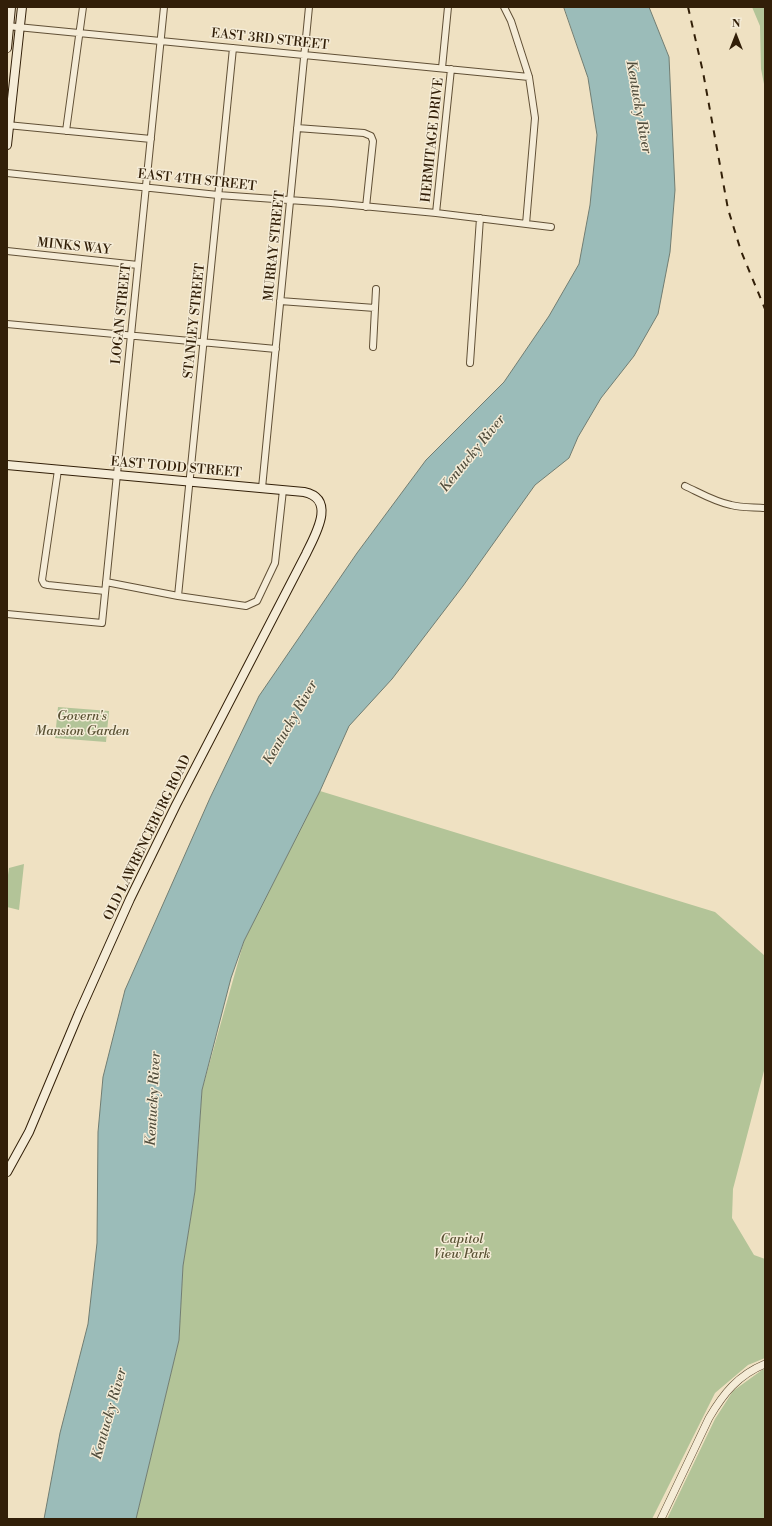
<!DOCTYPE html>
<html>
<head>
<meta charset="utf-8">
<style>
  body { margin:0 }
  #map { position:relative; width:772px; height:1526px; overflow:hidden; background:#efe1c2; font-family:"Libre Bodoni",serif }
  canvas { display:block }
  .frame { position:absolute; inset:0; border:8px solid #321f08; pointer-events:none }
  .north { position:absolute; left:716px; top:16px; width:40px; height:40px; -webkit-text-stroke:3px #f5ecd7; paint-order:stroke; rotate:0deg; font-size:11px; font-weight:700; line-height:16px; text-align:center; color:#321f08 }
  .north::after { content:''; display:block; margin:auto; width:14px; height:18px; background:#321f08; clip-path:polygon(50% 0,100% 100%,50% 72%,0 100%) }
</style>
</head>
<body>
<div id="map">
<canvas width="772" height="1526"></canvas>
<div class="frame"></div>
<div class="north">N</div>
</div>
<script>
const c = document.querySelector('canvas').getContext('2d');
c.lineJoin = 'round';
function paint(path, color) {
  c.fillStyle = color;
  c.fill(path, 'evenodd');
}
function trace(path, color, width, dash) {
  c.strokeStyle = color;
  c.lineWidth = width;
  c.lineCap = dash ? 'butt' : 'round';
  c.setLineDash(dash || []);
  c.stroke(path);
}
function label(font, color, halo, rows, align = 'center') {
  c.font = font + ' "Libre Bodoni",serif';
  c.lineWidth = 3;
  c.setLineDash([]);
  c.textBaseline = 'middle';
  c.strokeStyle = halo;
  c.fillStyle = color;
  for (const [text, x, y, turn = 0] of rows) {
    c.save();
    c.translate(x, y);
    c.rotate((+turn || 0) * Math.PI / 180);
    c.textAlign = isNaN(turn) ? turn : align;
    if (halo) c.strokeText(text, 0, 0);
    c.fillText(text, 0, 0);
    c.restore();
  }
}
paint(new Path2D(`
  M752 7H765V89L761 69 760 26Z
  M58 707 109 711 106 742 55 738Z
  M320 791 715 912 765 956V1067L733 1189 732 1218 754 1255 765 1259V1358L748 1365 715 1393 652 1519H136L179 1340 183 1266 195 1191 202 1090 244 941Z
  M24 864 19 910 7 907V882L9 868Z
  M765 1369V1519H667L715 1419 733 1391 762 1370Z`), '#b3c498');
const water = new Path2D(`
  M564 7H649L669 57 675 190 670 252 658 314 634 356 601 398 578 437 569 458 535 485 463 586 392 679 349 726 320 791 244 941 231 978 202 1090 195 1191 183 1266 179 1340 136 1519H44L60 1433 88 1324 97 1243 98 1132 103 1077 125 990 210 798 259 696 357 553 426 460 504 382 549 316 579 264 590 205 597 135 588 78Z`);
paint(water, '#9bbcb9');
trace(water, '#717d72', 1);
const minor = new Path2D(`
  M504 7 511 21 529 77 535 118 526 224
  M7 26 529 77
  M442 68 448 7
  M7 125 151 139
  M297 128 364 133 371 136 373 141 366 207
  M66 131 83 7
  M7 173 218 195 331 203 436 213 551 227
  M436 213 451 69
  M7 251 138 265
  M280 301 375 308
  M7 324 276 349
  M373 347 376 289
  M470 363 480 218
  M58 470 42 580 44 584 48 585 105 591
  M685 486C700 493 715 502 731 505 742 508 754 507 765 508
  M262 488 309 7
  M106 582 178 596 246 606 257 601 275 563 283 490
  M178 596 233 48
  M7 614 102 623 164 7`);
const tertiary = new Path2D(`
  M661 1519 709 1418C723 1394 738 1375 765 1364`);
const secondary = new Path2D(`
  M7 48 11 7
  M7 145 22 7
  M7 465 304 492C337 499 315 535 306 554L176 805 130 899 79 1013 29 1132 7 1172`);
trace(minor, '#615036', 8);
trace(tertiary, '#615036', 8);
trace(secondary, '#321f08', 10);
trace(minor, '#f5ecd7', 6);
trace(tertiary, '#f5ecd7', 7);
trace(secondary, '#f5ecd7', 8);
trace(new Path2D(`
  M688 7 703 72 728 209 741 251 765 309`), '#321f08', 2, [7, 7]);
label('13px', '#321f08', '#f5ecd7', [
  ["EAST 3RD STREET",270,40,6],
  ["HERMITAGE DRIVE",433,140,-84],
  ["EAST 4TH STREET",197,181,6],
  ["MURRAY STREET",275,246,-84],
  ["MINKS WAY",74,247,6],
  ["LOGAN STREET",122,314,-84],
  ["STANLEY STREET",195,321,-84],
  ["EAST TODD STREET",176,468,5],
  ["OLD LAWRENCEBURG ROAD",148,838,-64]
]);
label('italic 13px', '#595133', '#f5ecd7', [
  ["Govern's",82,717],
  ["Mansion Garden",82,732],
  ["Capitol",462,1240],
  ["View Park",462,1255]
]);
label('italic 14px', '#524e3d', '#f5ecd7', [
  ["Kentucky River",638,107,80],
  ["Kentucky River",473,454,-51],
  ["Kentucky River",291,723,-60],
  ["Kentucky River",154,1099,-87],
  ["Kentucky River",110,1414,-74]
]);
</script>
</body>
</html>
